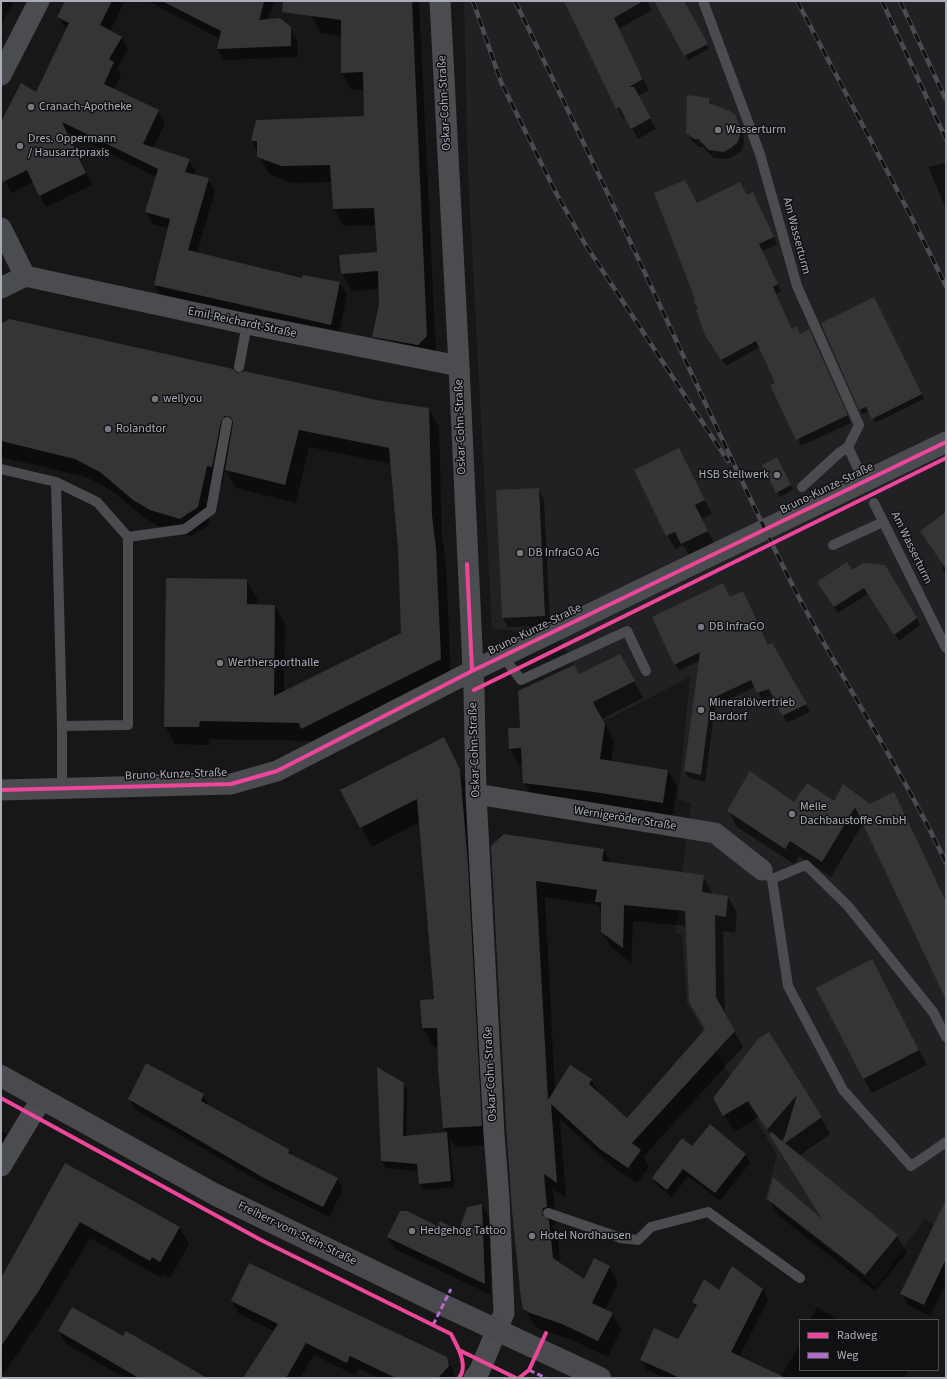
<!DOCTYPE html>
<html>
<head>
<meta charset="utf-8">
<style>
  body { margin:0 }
  #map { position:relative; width:947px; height:1379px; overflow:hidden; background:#171717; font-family:"Source Sans 3",sans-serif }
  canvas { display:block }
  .frame { position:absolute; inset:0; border:2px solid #a8adb8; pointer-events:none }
  .legend { position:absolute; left:799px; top:1319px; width:140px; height:52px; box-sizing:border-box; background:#111113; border:1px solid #4d4f55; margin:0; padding:5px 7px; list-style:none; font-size:12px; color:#a8adb8 }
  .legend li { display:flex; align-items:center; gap:8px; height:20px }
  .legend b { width:20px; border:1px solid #4d4f55 }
</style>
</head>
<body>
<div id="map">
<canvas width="947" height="1379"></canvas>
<div class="frame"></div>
<ul class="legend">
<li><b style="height:5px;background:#ed469a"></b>Radweg</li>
<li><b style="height:5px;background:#b06ccc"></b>Weg</li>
</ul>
</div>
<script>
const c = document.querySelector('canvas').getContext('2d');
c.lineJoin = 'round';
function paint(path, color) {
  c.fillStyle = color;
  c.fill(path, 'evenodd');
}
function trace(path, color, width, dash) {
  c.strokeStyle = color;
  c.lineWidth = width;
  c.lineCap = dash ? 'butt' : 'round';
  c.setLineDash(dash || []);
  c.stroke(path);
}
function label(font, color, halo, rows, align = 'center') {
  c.font = font + ' "Source Sans 3",sans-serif';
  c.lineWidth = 3;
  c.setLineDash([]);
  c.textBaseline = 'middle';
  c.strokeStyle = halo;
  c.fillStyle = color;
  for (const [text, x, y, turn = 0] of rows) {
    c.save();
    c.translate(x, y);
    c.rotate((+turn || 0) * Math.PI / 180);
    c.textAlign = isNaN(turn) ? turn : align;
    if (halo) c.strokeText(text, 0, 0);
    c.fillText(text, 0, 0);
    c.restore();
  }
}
paint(new Path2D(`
  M464 1H946V1231L924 1219 876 1287 765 1199 777 1155 687 1003 682 935 675 933 691 803 678 799 690 677 604 721 549 619 527 631 492 629 468 171Z`), '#212123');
paint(new Path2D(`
  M1 1H14L1 25Z
  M66 1H125L110 31 121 37 128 49 117 69 121 75 114 89 158 111 165 123 153 149 189 160 196 172 195 175 208 179 215 191 197 253 303 280 340 283 347 295 338 337 162 297 155 285 169 228 153 224 146 212 156 177 67 132 92 185 46 207 33 182 12 193 1 173V124L37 93 67 30 58 17Z
  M148 1H263L256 25H258L265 1H274L268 20 290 28 297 40 298 57 224 60 218 49 220 39Z
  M311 1H419L436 353 383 354 373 336 380 305 379 289 352 291 342 273 378 253 376 225 344 226 334 209 332 182 292 183 269 174 252 141 365 117 364 89 352 90 342 73V36L321 33 311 16Z
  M565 1H647L652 10 619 29 649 90 638 96 656 129 638 139 626 118 623 119Z
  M685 4 709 49 688 60 663 15Z
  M709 99 713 106 738 122 743 130 744 144 741 151 729 159 714 158 703 147H699L692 141 687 133Z
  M944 163 946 167V209L928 167Z
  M747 196 757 200 777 244 762 251 781 291 776 294 793 330 796 328 800 334 813 337 851 423 801 446 776 383 760 347 726 366 710 342 696 300 697 205Z
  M876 303 924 399 875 423 869 411 863 414 860 409Z
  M1 325 237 374 429 409 439 427 442 535 446 567 451 678 313 746 310 741 209 739V745L175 744 165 726 246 580 257 598V605L275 606 285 624 284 692 402 633 399 548 392 464 309 447 296 503 236 488 225 469 222 485 217 484 208 526 191 536 161 528 145 518 111 490 86 477 1 457Z
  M679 449 712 514 702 519 715 545 690 557 683 545 675 549 667 535Z
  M777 459 793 490 780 497 777 492Z
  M538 489 544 499 550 626 508 627 503 618Z
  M946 514V576L942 567 944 566 921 532Z
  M852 571 917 618 920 625 899 641 868 594 838 613 822 588Z
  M730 599 746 600 769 646 772 644 810 712 787 723 773 696 762 700 755 687 715 706 705 782 689 778 685 771 699 661 679 671 675 664Z
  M629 671 643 698 602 719 614 741 611 762 668 771 677 787 672 819 533 798 524 782 523 764 519 765 510 749 521 729Z
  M443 739 470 790 492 1145 455 1147 450 1137 454 1187 424 1190 420 1183 419 1171 386 1168 382 1161 403 1083 407 1091V1137L447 1133 444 1127 439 1047H434L423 1028 435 1000 420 822 372 847 341 790Z
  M894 794 946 900V996L863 823 831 877 799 856 794 864 737 827 728 811 794 804 834 802 870 805Z
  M492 847 603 849 611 863 703 876 712 892V895L728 897 737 913 735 933 723 931 725 1014 743 1047 643 1157 649 1167 637 1183 611 1165 560 1119 566 1198 553 1189 556 1223 552 1227 558 1237 560 1265 584 1281 609 1266 618 1283 605 1310 612 1313 621 1330 608 1357 572 1340 540 1329 534 1325 524 1308ZM545 897 598 905 602 913V932L612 948 631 963 633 921 686 926 706 1029 627 1119 601 1096 591 1080 555 1090Z
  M880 975 927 1065 872 1093 863 1078Z
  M758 1040 821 1117 830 1134 799 1156 897 1236 907 1253 875 1291 778 1215 768 1198 824 1221 759 1117 734 1132 714 1098ZM786 1134 784 1143 781 1141Z
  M203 1095 209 1106 289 1150 293 1156 337 1178 343 1189 329 1217 271 1188 135 1109 129 1099Z
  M710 1125 745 1155 750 1163 720 1201 688 1176 672 1197 658 1186 653 1178 692 1147Z
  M1 1131 6 1133 14 1146 1 1169Z
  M65 1164 179 1227 189 1244 170 1278 162 1274 160 1277 90 1238 47 1310 1 1378V1279Z
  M946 1202V1284L930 1316 908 1305 902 1294Z
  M482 1205 489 1217 491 1295 395 1249 388 1237 437 1228 460 1233Z
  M732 1268 763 1290 768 1300 739 1357 781 1376 800 1344V1370H909L905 1378H665L647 1370 641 1360 678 1340 696 1307 693 1302 719 1292Z
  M232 1301 446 1358 453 1370 455 1378H378L358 1368 355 1375 314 1355 300 1378H245L274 1331 239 1314Z
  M817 1307 839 1320H810Z
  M59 1331 193 1378H125L66 1344Z`), '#0007');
paint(new Path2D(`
  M65 1H112L100 25 122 37 109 59 114 62 104 84 159 110 143 144 190 159 185 172 209 178 188 250 302 278 303 275 340 282 331 325 154 285 170 219 145 212 158 169 62 122 86 173 39 196 27 170 1 183V122L21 83 36 92 69 23 57 17Z
  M162 1H264L259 20 280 18 291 27V46L217 49 221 31Z
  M283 1H412L427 336 418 345 372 337 379 305 378 271 341 274 339 255 377 252 374 208 333 209 330 165 281 166 257 157V141H251L256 120 364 116 363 72 341 73V20L282 12Z
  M564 1H643L614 18 643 79 629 87H634L651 118 631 129 619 107 616 109Z
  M654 1H684L708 44 684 56Z
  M687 95 710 98 709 103 730 111 735 115 741 128 740 136 737 143 731 148 724 152 709 150 698 139H694L686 133Z
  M685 180 697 203 740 182 747 195 753 192 774 237 759 244 778 284 773 287 792 329 797 326 800 334 809 329 848 415 796 440 770 385 775 383 756 341 721 360 705 335 696 310 698 309 693 300 695 299 654 193Z
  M874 297 922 394 872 419 866 407 859 410 821 323Z
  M9 319 233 369 237 373 244 371 377 400 429 408 432 516 436 548 441 659 301 729 299 723 200 721 199 727H164L166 578 247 579V604L275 605 274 696 401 633 398 549 389 448 299 430 285 485 225 470 233 423 231 417 225 416 221 421 212 467 207 466 198 507 180 519 150 510 133 500 100 472 75 459 1 441V324Z
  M679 448 705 500 695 505 708 531 681 544 675 532 666 536 634 470Z
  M777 457 791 485 776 493 762 465Z
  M539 488 545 616 502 618 496 490Z
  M946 512V569L920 531Z
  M847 562 852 570 863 563 885 565 917 618 894 635 864 588 834 607 817 582Z
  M723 583 730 597 743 591 768 645 772 643 807 704 782 716 769 689 757 693 751 680 711 699 701 775 684 771 700 652 674 665 652 617Z
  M620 654 635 681 593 702 605 724 600 759 668 770 663 803 594 792 523 783 521 748 509 749 508 728H520L518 691 574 665 579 674Z
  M444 737 460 770 468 865 482 1126 443 1128 438 1068 437 1028H422L420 1000 434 999 417 799 360 828 340 790Z
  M750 771 794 802 807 783 834 801 843 784 870 804 894 792 946 901V1000L855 807 822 862 790 841 785 849 727 811Z
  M504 834 604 849 602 861 704 875 702 892 728 896 726 917 715 915 716 997 735 1031 632 1143 641 1150 628 1168 600 1149 551 1104 557 1183 544 1174 547 1207 543 1208 542 1215 549 1220 553 1258 584 1279 594 1258 610 1266 592 1303 613 1313 598 1341 562 1324 530 1313 523 1309 521 1299 512 1211 506 1125 491 846ZM536 881 597 890 595 902H601V932L623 948 624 905 685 911 689 1002 705 1029 627 1118 589 1084 592 1079 570 1065 548 1100Z
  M872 959 919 1050 863 1079 816 988Z
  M769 1032 822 1117 785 1143 898 1235 865 1275 767 1199 773 1177 822 1219 769 1134 772 1132 783 1142 797 1095 767 1130 748 1101 723 1116 713 1098 758 1039Z
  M146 1063 204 1094 201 1101 290 1150 288 1153 338 1178 323 1207 264 1178 128 1099Z
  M377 1067 404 1083 403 1136 447 1132 451 1181 419 1184 417 1164 381 1161Z
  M710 1124 746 1154 715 1193 683 1169 667 1190 652 1178 682 1138 692 1146Z
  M65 1163 180 1227 160 1262 152 1257 150 1261 80 1222 38 1292 1 1346V1278Z
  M946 1200V1259L924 1305 900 1294Z
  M482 1204 485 1284 387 1237 400 1211H407L437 1226 440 1221 459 1231 467 1207Z
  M249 1263 447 1357 449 1366 438 1378H396L350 1356 347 1363 306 1343 286 1378H243L278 1324 231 1301Z
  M732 1266 763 1289 731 1352 786 1378H680L640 1360 654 1328 678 1339 697 1305 692 1302 704 1279 719 1290Z
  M72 1307 123 1336 126 1331 207 1378H139L58 1331Z`), '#353536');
trace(new Path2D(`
  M703 1 760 154 797 286 859 425 848 447 859 471
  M239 367 247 324
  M1 469 56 482 97 502 128 537V725L62 726V788
  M56 482 62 726
  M802 487 839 453 848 447
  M874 503 946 648
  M128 537 185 529 211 510 227 422
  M833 545 883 522
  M503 656 521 680 627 631 646 671
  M762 870 772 879 788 986 843 1090 911 1166 946 1142
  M772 879 806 865 848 906 933 1012 946 1037
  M548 1213 621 1238 638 1240 651 1227 708 1212 800 1278`), '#4b4c50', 10);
trace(new Path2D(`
  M440 1 459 366 474 690 476 794 494 1134 499 1198 504 1313 479 1372 474 1378
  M1 75 39 1
  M1 228 25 276
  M25 276 247 324 459 366
  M1 288 25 276
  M1 790 231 784 277 771 472 671 946 442
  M476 794 715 833 762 870
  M1 1166 42 1098`), '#4b4c50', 21);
trace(new Path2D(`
  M1 1076 216 1195 443 1305 600 1378`), '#4a4a4e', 22);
const rail = new Path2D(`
  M473 1 501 82 556 193 585 244 728 461
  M515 1C551 75 587 149 622 224 680 347 735 471 796 592 844 684 902 769 946 863
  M797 1 914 222 946 286
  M882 1 946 139
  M900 1 946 100`);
trace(rail, '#4b4c4f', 4.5);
trace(rail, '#111113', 3, [9]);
trace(new Path2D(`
  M433 1325 451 1289
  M529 1370 546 1378`), '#b06ccc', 3, [6, 3]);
trace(new Path2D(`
  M467 564 472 671
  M474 690 946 458
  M1 790 231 784 277 771 472 671 946 442
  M1 1098 261 1240 451 1334C457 1346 469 1365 459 1378
  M459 1350 516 1378
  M519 1378 529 1370 546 1333`), '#ed469a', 4);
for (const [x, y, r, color] of [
  [31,107,4,"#757880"],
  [718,130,4,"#757880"],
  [20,146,4,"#757880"],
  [155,399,4,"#757880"],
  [108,429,4,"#757880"],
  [777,475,4,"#757880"],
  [520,553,4,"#757880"],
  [701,627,4,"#757880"],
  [220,663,4,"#757880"],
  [701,710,4,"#757880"],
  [792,814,4,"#757880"],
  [412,1231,4,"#757880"],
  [532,1236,4,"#757880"]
]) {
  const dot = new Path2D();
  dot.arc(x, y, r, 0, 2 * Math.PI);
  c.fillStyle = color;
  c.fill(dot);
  trace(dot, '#111113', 1.5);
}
label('12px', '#a8adb8', '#111113', [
  ["Oskar-Cohn-Straße",445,103,-93],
  ["Am Wasserturm",796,236,75],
  ["Emil-Reichardt-Straße",242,323,12],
  ["Oskar-Cohn-Straße",461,427,-92],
  ["Bruno-Kunze-Straße",827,489,-26],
  ["Am Wasserturm",911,548,64],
  ["Bruno-Kunze-Straße",535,630,-26],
  ["Oskar-Cohn-Straße",475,750,-92],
  ["Bruno-Kunze-Straße",176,775,-2],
  ["Wernigeröder Straße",625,819,9],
  ["Oskar-Cohn-Straße",491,1074,-93],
  ["Freiherr-vom-Stein-Straße",297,1234,26]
]);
label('12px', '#a8adb8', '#111113', [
  ["Cranach-Apotheke",39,107],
  ["Wasserturm",726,130],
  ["Dres. Oppermann",28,139],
  ["/ Hausarztpraxis",28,153],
  ["wellyou",163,399],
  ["Rolandtor",116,429],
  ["HSB Stellwerk",769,475,"right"],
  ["DB InfraGO AG",528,553],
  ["DB InfraGO",709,627],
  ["Werthersporthalle",228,663],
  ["Mineralölvertrieb",709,703],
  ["Bardorf",709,717],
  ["Melle",800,807],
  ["Dachbaustoffe GmbH",800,821],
  ["Hedgehog Tattoo",420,1231],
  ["Hotel Nordhausen",540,1236]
], 'left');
</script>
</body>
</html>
